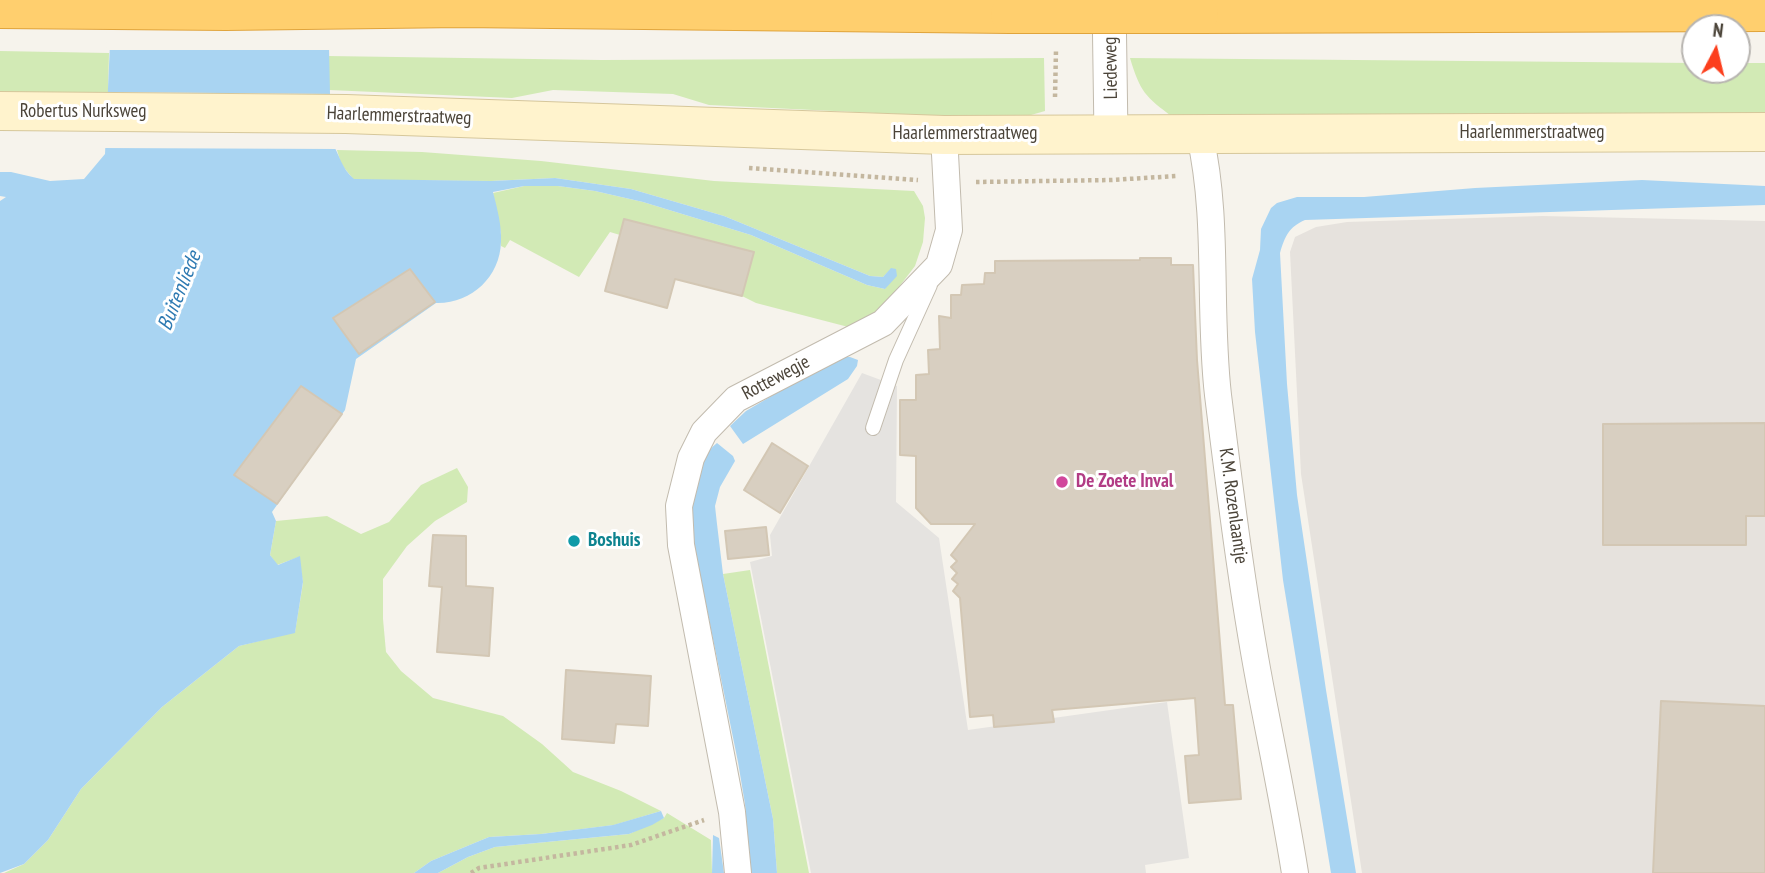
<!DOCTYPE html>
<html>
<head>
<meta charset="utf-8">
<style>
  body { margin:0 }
  #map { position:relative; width:1765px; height:873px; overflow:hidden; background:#f6f3ec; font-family:"PT Sans Narrow",sans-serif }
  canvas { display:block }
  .north { position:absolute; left:1681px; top:14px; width:70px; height:70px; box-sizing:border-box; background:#fff; border:2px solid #b7b4b0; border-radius:50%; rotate:7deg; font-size:19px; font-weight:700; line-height:28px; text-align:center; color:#4b4439 }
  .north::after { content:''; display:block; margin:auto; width:24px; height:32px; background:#fc3f1d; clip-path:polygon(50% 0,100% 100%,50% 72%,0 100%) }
</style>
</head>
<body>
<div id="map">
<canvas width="1765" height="873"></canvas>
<div class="north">N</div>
</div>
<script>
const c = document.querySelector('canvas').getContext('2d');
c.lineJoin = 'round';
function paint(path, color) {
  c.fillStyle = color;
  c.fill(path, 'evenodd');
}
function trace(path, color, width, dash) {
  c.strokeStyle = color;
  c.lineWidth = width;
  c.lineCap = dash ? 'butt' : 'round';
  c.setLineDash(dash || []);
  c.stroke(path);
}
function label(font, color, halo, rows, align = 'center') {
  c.font = font + ' "PT Sans Narrow",sans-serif';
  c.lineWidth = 6;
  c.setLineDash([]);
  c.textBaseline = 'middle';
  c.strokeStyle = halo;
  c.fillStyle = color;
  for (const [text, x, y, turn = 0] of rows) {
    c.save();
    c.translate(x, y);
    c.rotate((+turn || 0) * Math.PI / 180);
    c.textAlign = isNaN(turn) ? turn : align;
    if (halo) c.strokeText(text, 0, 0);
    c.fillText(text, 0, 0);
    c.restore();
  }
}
paint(new Path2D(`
  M1542 216 1765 221V873H1362L1301 474 1290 252 1295 237 1316 227 1347 222Z`), '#e6e2dd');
paint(new Path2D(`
  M0 51 109 53 108 92H0Z
  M328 56 602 60 1044 58 1045 111 1024 117H959L709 105 673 94 553 90 512 98 329 90Z
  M1130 58 1695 63V70H1737V63H1765V114L1173 117C1145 97 1140 91 1130 58Z
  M337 150 422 152 541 161 714 181 914 191 923 206 925 218 923 242 915 266 879 313 856 329 756 303 742 296 753 252 625 219 620 235 610 232 579 277 510 240 505 248 501 246V233L493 193 524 186H558L595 191 643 202 751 235 867 285 885 289 890 270 883 277 870 276 724 216 631 189 555 178 491 181 354 180 341 164Z
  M457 468 468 487 467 502 435 521 407 546 383 579V619L386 652 401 671 433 698 503 716 542 744 573 772 621 791 661 811 614 825 541 834 489 837 431 861 414 873H4L24 864 48 840 81 789 162 707 239 646 295 632 303 583 299 557 277 565 270 555 276 521 327 516 361 534 389 522 421 485Z
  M750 570 809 873H777L773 819 723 574Z
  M667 813 711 840 712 873H438L468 857 495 847 629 834 664 818Z`), '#d2eab5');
paint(new Path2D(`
  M862 373 897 386 896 502 939 538 968 730 1167 702 1189 858 1145 865 1146 873H811L750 562 772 556 770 535Z`), '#e5e3e0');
paint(new Path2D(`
  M112 0H328L331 141C340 155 341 168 354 179L491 181 555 178 631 189 724 216 870 276 883 277 891 268 896 269 897 276 885 289 867 285 751 235 643 202 595 191 558 186H524L493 192C497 208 502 226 501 242 500 277 471 304 436 303L356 359 345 410 272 512 276 521 270 555 278 565 300 556 303 582 295 633 239 646 162 707 81 789 48 840 24 864 0 873V201L6 197 0 196V172H11L50 181 84 179 105 154Z
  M1642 180 1765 186V205L1305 220C1289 227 1285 236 1280 253L1287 384 1297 495 1326 690 1356 873H1331L1283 580 1255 332 1252 279 1260 250 1261 229 1271 208 1277 203 1297 197H1364L1475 188Z
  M838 357H850L858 360 857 366 848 379 743 444 730 426 746 411Z
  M717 443 733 456 735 461 720 487 715 506 717 524 723 574 773 819 777 873H750L745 804 738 762 690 526C692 500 694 460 717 443Z
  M661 811 664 818 652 825 629 834 495 847 468 857 438 873H414L431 861 489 837 541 834 613 825Z
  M713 835 719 838 724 873H712Z`), '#a9d4f2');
paint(new Path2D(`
  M108 0H331V50H106Z
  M105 92 333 94 334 140 340 149 102 148Z`), '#f6f3ec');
const building = new Path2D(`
  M624 219 754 252 742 296 675 279 667 308 605 291Z
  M1140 258H1171V265H1193L1197 360 1225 705H1233L1241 799 1189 803 1185 756 1199 755 1195 698 1052 710 1054 722 994 727 993 715 970 717 960 598 953 591 958 584 952 579 957 573 951 567 957 561 951 555 975 524H931L916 508V456L900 455V400H916V375L929 374 928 350 940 349 939 316 951 318V295H961L962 285 984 284 985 273H995V261L1140 260Z
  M410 269 435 302 359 354 333 318Z
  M301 386 342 414 277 504 234 475Z
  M1765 423V516H1746V545H1603V424Z
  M772 443 808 466 780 513 744 490Z
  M766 527 769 555 728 559 725 531Z
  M433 535 466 536V586L493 588 489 656 437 652 442 587 429 586Z
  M566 670 651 676 648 726 616 724 614 743 562 739Z
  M1661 701 1765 706V873H1653Z`);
paint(building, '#d8cfc1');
trace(building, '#d3c7b4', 2);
const service = new Path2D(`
  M873 428 896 360 930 285`);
const minor = new Path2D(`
  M1200 136C1219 220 1208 309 1218 395 1230 492 1242 589 1260 685 1272 748 1285 810 1295 873
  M738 873 732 812 681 545 679 506 691 458 704 432 736 399 883 323 939 265 949 230 944 135`);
const tertiary = new Path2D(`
  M1109 0 1111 135`);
const secondary = new Path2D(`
  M0 111 346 114 944 135 1765 132`);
const motorway = new Path2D(`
  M0 9 226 11 461 8 1010 14
  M1199 14 1765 12`);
trace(service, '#c2bbae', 16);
trace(minor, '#c2bbae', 28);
trace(tertiary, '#c2bbae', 35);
trace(secondary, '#d6c79b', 40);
trace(motorway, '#e0a43c', 40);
trace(new Path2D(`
  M1055 97 1056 50
  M749 168 918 180
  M976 182 1111 180 1177 176
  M471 873 479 868 631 845 704 820`), '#c4b79f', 4.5, [3.5, 3.5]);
trace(service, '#fff', 14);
trace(minor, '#fff', 26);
trace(tertiary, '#fff', 33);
trace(secondary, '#fff3cd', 38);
trace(motorway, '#ffcf6e', 38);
const motorwayBridge = new Path2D(`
  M1010 14H1199`);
trace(motorwayBridge, '#e0a43c', 40, []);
trace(motorwayBridge, '#ffcf6e', 38);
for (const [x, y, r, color] of [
  [1062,482,7,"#d1479c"],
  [574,541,7,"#0f9aa8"]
]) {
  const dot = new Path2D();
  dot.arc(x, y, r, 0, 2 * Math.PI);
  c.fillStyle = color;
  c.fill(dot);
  trace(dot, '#fff', 2.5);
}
label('19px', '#4b4439', '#fff', [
  ["Liedeweg",1111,68,-91],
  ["Robertus Nurksweg",83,112],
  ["Haarlemmerstraatweg",399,116,2],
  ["Haarlemmerstraatweg",1532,133],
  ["Haarlemmerstraatweg",965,134],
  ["Rottewegje",776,378,-28],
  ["K.M. Rozenlaantje",1233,506,82]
]);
label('bold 19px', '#b23c85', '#fff', [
  ["De Zoete Inval",1076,482]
], 'left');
label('bold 19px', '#0d838f', '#fff', [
  ["Boshuis",588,541]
], 'left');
label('italic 21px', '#2e7ab2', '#fff', [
  ["Buitenliede",180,291,-68]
]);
</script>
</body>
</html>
